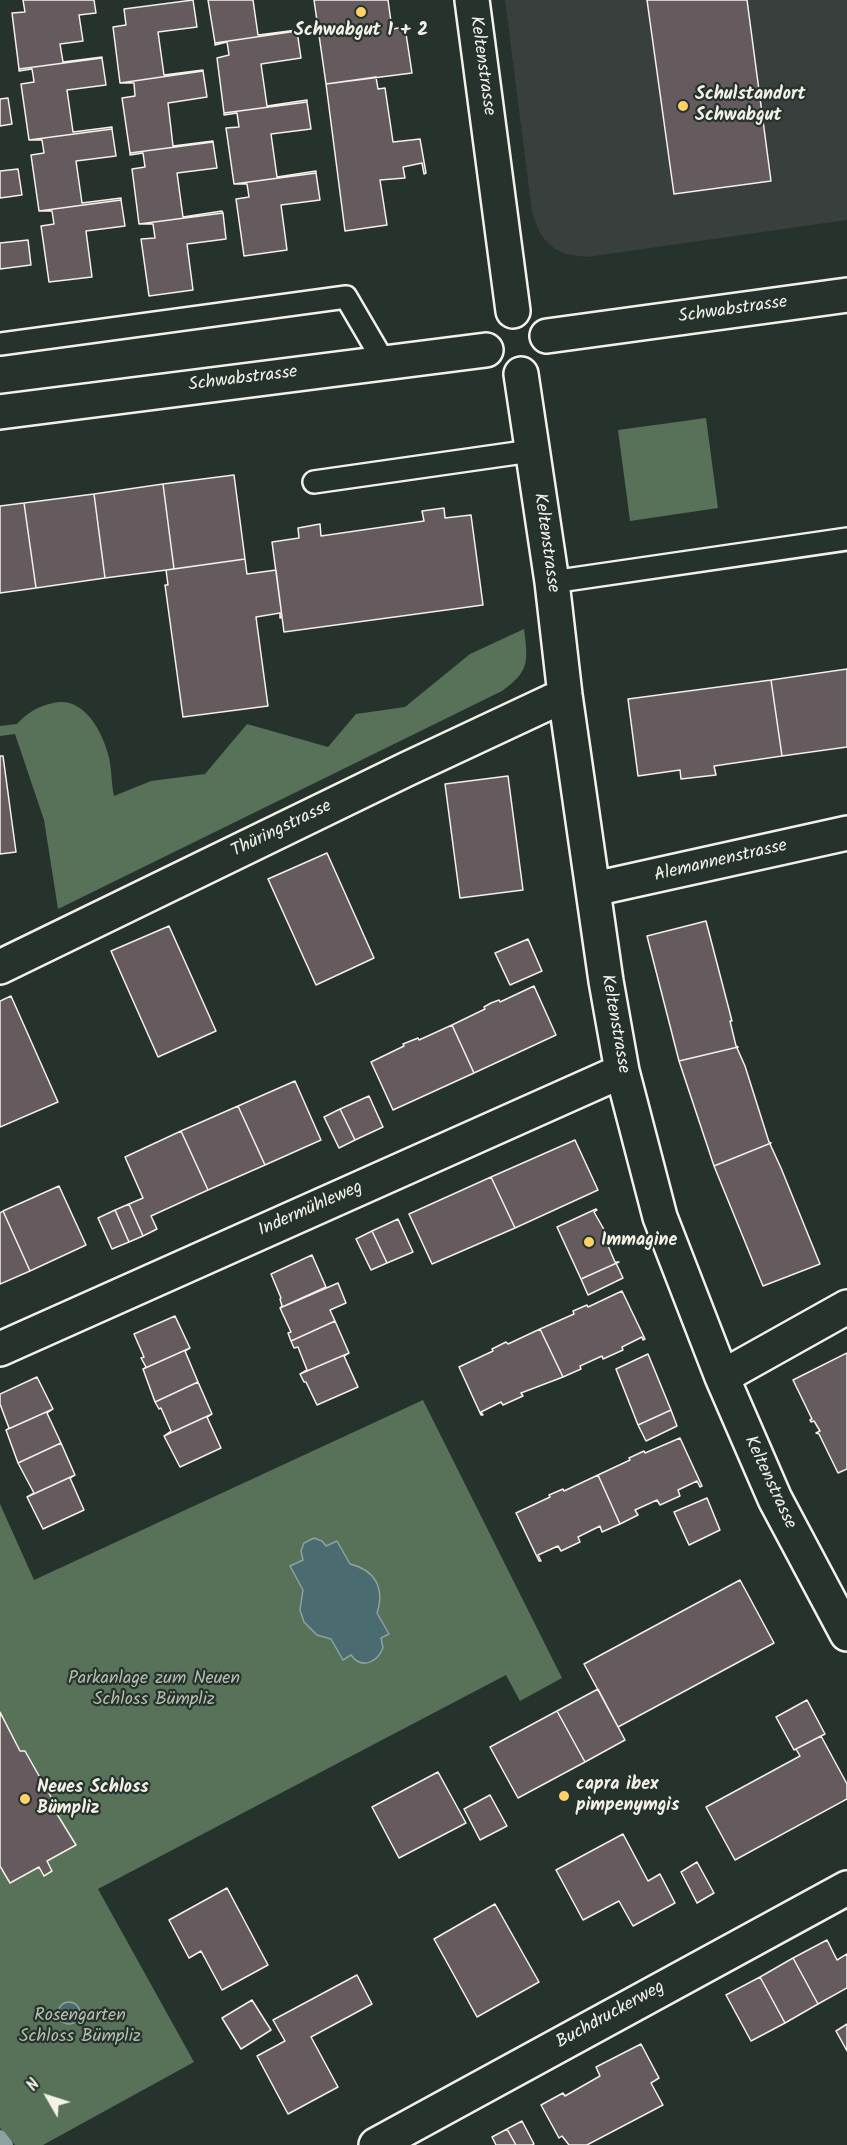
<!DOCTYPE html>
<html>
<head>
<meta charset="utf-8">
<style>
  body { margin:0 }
  #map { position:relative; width:847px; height:2145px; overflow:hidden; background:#26332d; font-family:Kalam,sans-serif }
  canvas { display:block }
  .north { position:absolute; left:18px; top:2067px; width:60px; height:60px; -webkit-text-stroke:4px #26332d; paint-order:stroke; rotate:309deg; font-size:16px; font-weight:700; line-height:24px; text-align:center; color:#f4f1e8 }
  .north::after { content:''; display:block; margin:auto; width:21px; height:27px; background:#f4f1e8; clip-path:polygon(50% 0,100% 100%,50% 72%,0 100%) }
</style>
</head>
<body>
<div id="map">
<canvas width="847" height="2145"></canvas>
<div class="north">N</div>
</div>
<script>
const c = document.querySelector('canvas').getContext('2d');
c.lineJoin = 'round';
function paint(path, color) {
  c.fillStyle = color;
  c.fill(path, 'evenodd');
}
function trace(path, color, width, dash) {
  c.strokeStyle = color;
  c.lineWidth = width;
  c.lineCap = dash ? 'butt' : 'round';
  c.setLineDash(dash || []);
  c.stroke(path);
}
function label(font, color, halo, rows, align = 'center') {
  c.font = font + ' Kalam,sans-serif';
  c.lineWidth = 4.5;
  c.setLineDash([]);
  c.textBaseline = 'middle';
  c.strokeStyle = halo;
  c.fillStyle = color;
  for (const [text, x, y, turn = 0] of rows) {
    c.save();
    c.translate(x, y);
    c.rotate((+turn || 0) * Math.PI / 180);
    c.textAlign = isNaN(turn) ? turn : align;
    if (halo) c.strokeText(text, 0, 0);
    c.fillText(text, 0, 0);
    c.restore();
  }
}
paint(new Path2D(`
  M505 0H847V220L587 257 566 254 555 249 545 240 539 231 532 212Z`), '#393f3c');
paint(new Path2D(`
  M706 418 718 508 630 521 618 430Z
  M524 629C528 661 530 671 502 691L58 909 44 820 15 734 0 736V726L17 724C28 712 37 707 53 703 83 696 101 729 108 754 112 767 111 783 114 796L151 781 205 774 247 724 328 747 356 714 405 707 470 654Z
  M423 1400 562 1678 520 1701 506 1675 98 1889 194 2062 43 2145H15L0 2128V1504L34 1580Z`), '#577258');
const water = new Path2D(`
  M314 1538 322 1541 326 1546 337 1541 350 1564C375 1570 385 1588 377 1613L389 1634 381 1638 383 1648C377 1662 362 1670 351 1655L343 1660 331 1639 317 1635 304 1622 300 1610 303 1590 290 1566 303 1560 301 1551 304 1543Z
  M58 2013a11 11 0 1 1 22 0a11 11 0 1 1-22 0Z`);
paint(water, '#4a6c71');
trace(water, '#8ea1a1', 1.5);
trace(new Path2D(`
  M0 2136 7 2145`), '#8ea1a1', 12);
const building = new Path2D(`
  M23 0H94L96 13 79 15 83 41 60 44 63 62 102 57V58L19 69 12 13 25 12Z
  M193 0 197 27 158 32 164 75 203 70V71L120 83 113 27 126 25 124 9Z
  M208 0H253L258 35 297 30V31L215 43Z
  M314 0H388L392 29 405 27 412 73 326 84Z
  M647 0H747L771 181 674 194Z
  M297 31 301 58 261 64 267 106 307 100V102L224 113 217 58 229 55 228 48 227 42 215 45V43Z
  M102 58 106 85 67 90 73 132 112 127V129L29 140 21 84 34 82 33 75 32 69 19 71V69Z
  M203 71 207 97 168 103 173 146 213 141V142L130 153 122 98 135 96 134 83H120Z
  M376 77 378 89 385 88 393 142 420 139 426 173 424 174 422 163 403 167 405 178 380 180 387 225 345 231 326 84Z
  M8 98 12 124 0 126V99Z
  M307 102 311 129 271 134 277 177 316 171V173L234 184 226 128 239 127 237 113 224 115V113Z
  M112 129 116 156 76 161 82 203 121 198V200L39 211 31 155 44 153 42 140H29Z
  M213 142 217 168 177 173 183 217 222 211 223 213 139 224 132 169 145 167 143 153 130 155V153Z
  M18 169 22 195 0 198V171Z
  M316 173 320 200 281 205 287 250 244 256 236 199 249 197 247 184H234Z
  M121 200 125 226 86 231 92 277 49 282 41 226 54 224 52 211H39Z
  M223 213 226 239 187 244 193 290 149 296 141 239 155 238 153 224H139Z
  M28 240 31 265 0 269V243Z
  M234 475 245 559 174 569 163 484Z
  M163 484 174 569 105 578 94 494Z
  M94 494 105 578 36 588 24 503Z
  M24 503 36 588 0 593V506Z
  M444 508 445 518 471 515 483 605 284 632 272 542 299 538 298 528 320 524 321 536 424 521 422 511Z
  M245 559 247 574 276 570 282 617 280 618V613L256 617 268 706 183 717 165 585H168L166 570Z
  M847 669V747L782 756 771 680Z
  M771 680 782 756 714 766 716 775 681 779 680 770 638 776 628 699Z
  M0 756H3L16 852 0 854Z
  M508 776 523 890 460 898 445 784Z
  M327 853 374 958 316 985 268 879Z
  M706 921 732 1021H730L736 1046 738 1047 679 1061 647 936Z
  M169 926 216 1031 158 1057 111 951Z
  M528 939 542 971 510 985 495 953Z
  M534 986 556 1035 474 1073 452 1025 485 1009 484 1007 491 1003 499 1000 500 1002Z
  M11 996 58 1102 0 1127V1001Z
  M452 1025 474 1073 393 1110 371 1062 404 1046 403 1044 418 1038 419 1040Z
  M738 1047 737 1048 745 1066 769 1142 771 1143 714 1166 679 1061Z
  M295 1081 321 1140 265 1165 238 1106Z
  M369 1096 383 1127 355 1140 340 1109Z
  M238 1106 265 1165 208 1190 181 1131Z
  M340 1109 355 1140 339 1148 324 1117Z
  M181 1131 208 1190 151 1216 157 1229 143 1236 129 1204 143 1198 125 1157Z
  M575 1140 598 1190 515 1228 491 1177Z
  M771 1143 770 1144 781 1168 820 1264 763 1286 714 1166Z
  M491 1177 515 1228 432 1264 409 1214Z
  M59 1186 86 1245 30 1271 3 1211Z
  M129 1204 143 1236 129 1242 115 1210Z
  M596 1209 597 1210 594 1212 606 1233 603 1234 615 1262H619L581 1279 557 1227Z
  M115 1210 129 1242 112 1249 98 1218Z
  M3 1211 30 1271 0 1284V1213Z
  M398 1219 413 1252 387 1263 372 1231Z
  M372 1231 387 1263 371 1270 356 1239Z
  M312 1255 326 1287 280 1308 282 1306 280 1299 281 1298 271 1274Z
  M619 1262 616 1263 623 1278 588 1295 581 1279Z
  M338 1283 346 1303 330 1310 335 1321 291 1341 288 1333 291 1332 280 1308Z
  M622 1291 645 1339 643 1340 642 1337 622 1347 623 1350 603 1359 602 1356 580 1366 581 1369 563 1377 540 1329 574 1314 573 1311 587 1305 588 1307Z
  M175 1316 190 1348 143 1369 146 1367 141 1358 144 1357 134 1334Z
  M335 1321 349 1353 300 1374 307 1370 298 1347 294 1348 291 1341Z
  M540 1329 563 1377 521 1393 523 1396 503 1405 501 1402 481 1412 483 1415H481L459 1367 493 1351 492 1349 506 1342 508 1344Z
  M190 1348 185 1351 198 1382 155 1402 143 1369Z
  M349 1353 344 1356 358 1387 317 1405 306 1382H304L300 1374Z
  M847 1353V1469L838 1473 819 1434 816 1433 820 1431 814 1421 811 1422 810 1420 812 1419 793 1380Z
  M648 1354 671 1410 638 1425 616 1369Z
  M37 1377 53 1409 6 1430 9 1428 0 1404V1394Z
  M198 1382 212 1414 164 1436 171 1431 161 1408 159 1409 155 1402Z
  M53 1409 47 1413 61 1443 18 1463 6 1430Z
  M671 1410 677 1426 646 1441 638 1425Z
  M212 1414 207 1417 221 1448 180 1467 164 1436Z
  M680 1438 702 1486 700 1487 697 1481 678 1490 680 1496 660 1505 657 1500 635 1510 638 1515 620 1524 598 1475 630 1460 629 1458 644 1451 645 1453Z
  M61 1443 75 1475 27 1497 34 1493 18 1463Z
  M75 1475 70 1478 84 1510 43 1529 27 1497Z
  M598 1475 620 1524 602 1532 600 1526 578 1537 580 1542 561 1551 558 1546 538 1555 541 1561H539L516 1513 550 1497 549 1495 563 1489 564 1491Z
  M707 1498 720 1530 689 1545 674 1512Z
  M740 1580 774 1643 618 1727 584 1664Z
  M598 1689 625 1740 585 1762 557 1711Z
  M807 1700 825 1734 794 1750 776 1717Z
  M557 1711 585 1762 518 1798 490 1747Z
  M0 1712 20 1751H25L51 1797 49 1801 76 1845 47 1861 52 1871 44 1876 39 1867 10 1883 0 1866Z
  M821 1736 847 1784V1799L735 1860 706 1807 800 1756 796 1749Z
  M438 1772 466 1823 399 1858 372 1807Z
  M490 1795 507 1826 480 1840 464 1809Z
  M623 1834 648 1881 660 1874 675 1903 633 1926 619 1901 583 1920 556 1870Z
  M697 1862 714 1893 697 1903 681 1872Z
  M227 1888 268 1965 222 1990 201 1951 189 1958 169 1920Z
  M495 1904 539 1982 477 2017 434 1939Z
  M827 1940 837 1960 847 1954V1988L818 2004 793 1958Z
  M793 1958 818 2004 785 2023 760 1977Z
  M357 1975 372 2004 311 2037 338 2087 288 2114 257 2056 285 2041 273 2020Z
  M760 1977 785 2023 751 2041 726 1995Z
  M252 2000 271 2030 241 2049 222 2018Z
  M847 2024V2051L836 2031Z
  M641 2044 659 2078 651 2083 663 2105 587 2145H569L562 2136 559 2138 541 2105 563 2093 565 2096 600 2076 596 2067Z
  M522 2121 534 2144 532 2145H516L507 2129Z
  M507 2129 516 2145H496L492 2137Z`);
paint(building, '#655b5f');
trace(building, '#f4f1e8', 1.5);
const service = new Path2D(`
  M0 344 346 297 384 362
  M314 482 531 451
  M552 582 847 539`);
const minor = new Path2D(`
  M472 0 513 311
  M547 336 847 295
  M521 374 552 582 565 695 606 981 622 1071 660 1217 722 1377 775 1499 847 1634
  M0 412 486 350
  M594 889 847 833
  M0 967 407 769 565 695
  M0 1349 622 1071
  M722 1377 847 1307
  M376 2145 847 1888`);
trace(service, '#f4f1e8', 26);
trace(minor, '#f4f1e8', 38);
trace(service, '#26332d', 21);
trace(minor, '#26332d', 33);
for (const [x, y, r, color] of [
  [361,12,6,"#ffd166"],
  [683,106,6,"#ffd166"],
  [589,1242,6,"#ffd166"],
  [564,1796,6,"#ffd166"],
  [25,1799,6,"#ffd166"]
]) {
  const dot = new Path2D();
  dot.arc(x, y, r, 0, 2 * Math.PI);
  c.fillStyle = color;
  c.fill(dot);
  trace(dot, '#26332d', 2);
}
label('bold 18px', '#f4f1e8', '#26332d', [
  ["Schwabgut 1 + 2",361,32,"center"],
  ["Schulstandort",695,96],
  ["Schwabgut",695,117],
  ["Immagine",601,1242],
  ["capra ibex",576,1786],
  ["pimpenymgis",576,1807],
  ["Neues Schloss",37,1789],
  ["Bümpliz",37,1810]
], 'left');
label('18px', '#f4f1e8', '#26332d', [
  ["Keltenstrasse",481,66,82],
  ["Schwabstrasse",733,311,-8],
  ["Schwabstrasse",243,380,-7],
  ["Keltenstrasse",545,543,82],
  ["Thüringstrasse",282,830,-26],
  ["Alemannenstrasse",721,862,-13],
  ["Keltenstrasse",614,1024,80],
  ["Indermühleweg",311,1210,-24],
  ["Keltenstrasse",769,1483,65],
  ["Buchdruckerweg",611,2016,-29]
]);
label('18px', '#b5beae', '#26332d', [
  ["Parkanlage zum Neuen",154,1680],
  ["Schloss Bümpliz",154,1701],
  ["Rosengarten",80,2017],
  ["Schloss Bümpliz",80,2038]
]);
</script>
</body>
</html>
